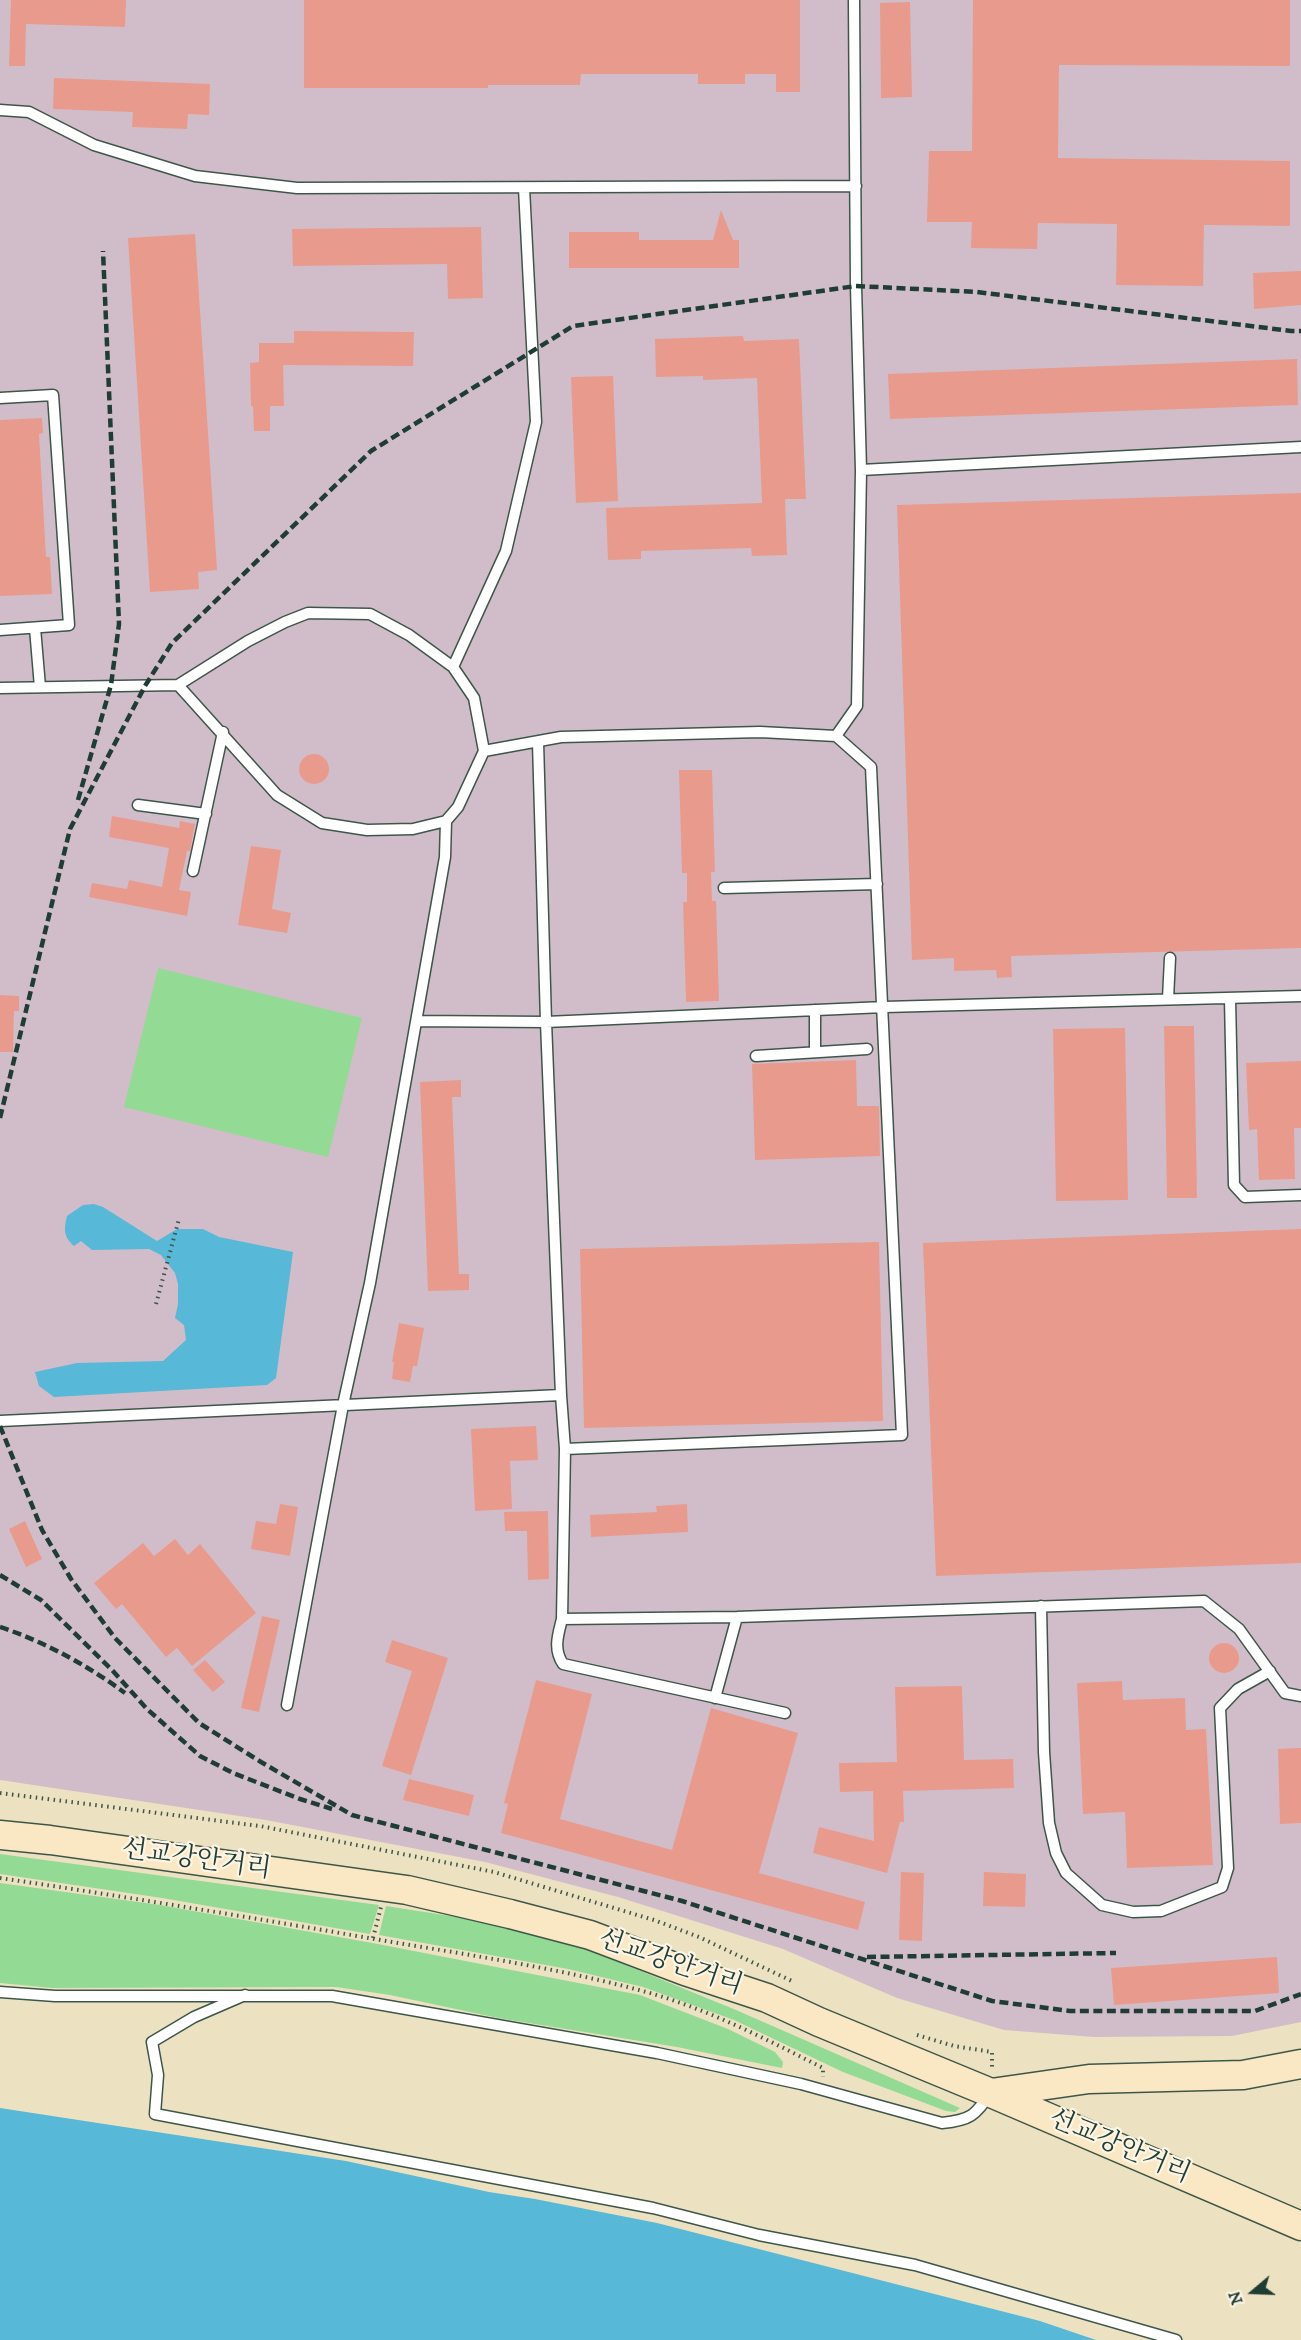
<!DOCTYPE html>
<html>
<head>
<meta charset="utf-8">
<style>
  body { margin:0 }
  #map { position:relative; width:1301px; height:2340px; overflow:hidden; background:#ece2c1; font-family:"IM FELL DW Pica",serif }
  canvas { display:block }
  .north { position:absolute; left:1223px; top:2262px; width:60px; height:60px; -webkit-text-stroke:4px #fcf5e5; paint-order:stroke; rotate:251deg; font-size:16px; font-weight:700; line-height:24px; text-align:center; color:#1f3d34 }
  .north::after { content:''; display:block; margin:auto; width:21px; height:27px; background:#1f3d34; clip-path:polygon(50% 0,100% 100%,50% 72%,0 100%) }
</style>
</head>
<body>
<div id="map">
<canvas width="1301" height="2340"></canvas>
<div class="north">N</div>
</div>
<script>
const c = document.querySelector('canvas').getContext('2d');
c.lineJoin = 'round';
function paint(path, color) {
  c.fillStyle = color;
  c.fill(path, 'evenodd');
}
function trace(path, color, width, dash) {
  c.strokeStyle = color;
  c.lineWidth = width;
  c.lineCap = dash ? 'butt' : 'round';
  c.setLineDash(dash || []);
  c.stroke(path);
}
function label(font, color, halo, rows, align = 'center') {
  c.font = font + ' "IM FELL DW Pica","Noto Serif KR",serif';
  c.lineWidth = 4.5;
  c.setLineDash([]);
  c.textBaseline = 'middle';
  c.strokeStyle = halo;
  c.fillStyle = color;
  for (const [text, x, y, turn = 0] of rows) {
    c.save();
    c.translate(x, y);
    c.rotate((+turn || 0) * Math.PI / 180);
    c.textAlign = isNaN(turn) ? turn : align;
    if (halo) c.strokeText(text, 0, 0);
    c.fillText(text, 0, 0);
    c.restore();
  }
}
paint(new Path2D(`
  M0 0H1301V2022L1232 2036 1094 2037 1004 2030 897 1998 783 1949 618 1897 485 1862 266 1820 0 1780Z`), '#d1bdc9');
paint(new Path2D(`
  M158 968 362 1018 328 1157 124 1107Z
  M0 1854 379 1905 370 1934 162 1898 0 1874Z
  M0 1883 160 1905 378 1944 640 1995 728 2029 775 2052 783 2062 782 2068 677 2047 498 2018 390 1995 336 1987 52 1988 0 1983Z
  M386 1906 515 1926 589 1950 736 2010 960 2108 955 2112 946 2111 843 2072 734 2020 643 1987 568 1969 379 1935Z`), '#93da94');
paint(new Path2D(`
  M94 1204 103 1207 157 1241 177 1229H203L219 1237 293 1252 276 1378 267 1385 54 1397 39 1386 35 1372 77 1363 163 1361 186 1340 184 1325 175 1318 178 1304V1284L175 1273 161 1255 149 1249 92 1250 81 1241 74 1246C63 1236 64 1229 67 1216L83 1205Z
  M0 2108 346 2161 489 2192 535 2199 657 2223 1040 2321 1096 2340H0Z`), '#58b8d7');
paint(new Path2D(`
  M11 0H126L125 27 26 24 25 66H9Z
  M304 0H800V92H776V74H745V84H698V74H581L580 85H488V88H304Z
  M973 0H1290V66L1059 65 1058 158 1290 161V226L1204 225 1203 286 1116 285 1117 224 1038 223 1037 249 971 248 972 222H927L929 151H972Z
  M910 2 912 97 881 98 880 3Z
  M54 78 210 84 209 115 188 114 187 129 132 127 133 112 53 109Z
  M721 210 733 240H739V268H569V232H639V240H713Z
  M481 227 483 298 448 299 447 264 293 266 292 229Z
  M195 234 217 570 198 572 199 589 150 592 128 238Z
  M1301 271V305L1254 309 1253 273Z
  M294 331 414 332 413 366 283 365 284 406H270V431H254L253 406H251L250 363 259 362V343H294Z
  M743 336 744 341 799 339 806 499H785L787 555 752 556 751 548 641 551V559L608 560 606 508 762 503 757 378 703 380V376L656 377 655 339Z
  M1297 359 1298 405 890 419 888 374Z
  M613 376 618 501 576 503 571 377Z
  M42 418 43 433 39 434 46 557H50L52 594 0 596V420Z
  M1301 493V948L1011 956 1012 977 997 978 996 970 954 971V958L912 960 897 505Z
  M299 769a15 15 0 1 1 30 0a15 15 0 1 1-30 0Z
  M679 770H712L715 872H711L712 901H716L719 1001 686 1002 683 902H687V873H682Z
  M112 816 179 828 180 821 195 824 190 851H187L179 890 191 892 187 916 89 897 92 883 127 889 129 880 162 887 169 848 109 837Z
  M251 846 281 850 272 909 291 913 287 933 238 925Z
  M0 995 19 996V1011H14L13 1052H0Z
  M1164 1026H1194L1197 1198H1167Z
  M1125 1028 1128 1200 1056 1201 1053 1029Z
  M856 1060 857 1106H879L880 1156 755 1160 752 1064Z
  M1301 1061V1128H1294L1295 1179 1259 1180 1257 1129 1249 1130 1246 1063Z
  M461 1080V1097H452L459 1274H469V1290L428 1291 420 1082Z
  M1301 1229V1563L936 1576 923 1243Z
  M879 1242 883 1421 584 1428 580 1249Z
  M399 1323 424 1328 417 1366H413L410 1382 392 1379 394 1362H392Z
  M536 1426 538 1460 510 1461 512 1509 475 1511 471 1429Z
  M280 1504 298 1507 290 1556 251 1549 256 1521 276 1524Z
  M687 1504 688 1532 591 1537 590 1515 657 1512 656 1506Z
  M548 1511 549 1579 528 1580 527 1531H505L504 1512Z
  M25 1521 42 1559 26 1567 9 1529Z
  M175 1539 188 1555 200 1544 256 1613 192 1666 177 1648 166 1657 122 1604 116 1609 94 1583 143 1543 154 1556Z
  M262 1616 280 1620 259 1712 241 1708Z
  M392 1640 448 1658 411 1775 382 1766 412 1671 385 1662Z
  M1209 1658a15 15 0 1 1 30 0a15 15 0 1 1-30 0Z
  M205 1660 225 1682 213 1692 193 1670Z
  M536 1680 592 1694 560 1819 672 1850 711 1708 798 1733 759 1873 865 1902 858 1930 501 1833 508 1804 504 1803Z
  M1122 1681 1123 1700 1185 1698 1186 1730 1206 1729 1213 1865 1127 1868 1125 1812 1083 1814 1077 1683Z
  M962 1686 964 1760 1013 1759 1014 1788 903 1791 904 1822H900L887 1873 813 1853 819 1827 874 1841 873 1791 840 1792 839 1763 897 1762 895 1687Z
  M1301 1748V1823L1280 1824 1278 1749Z
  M409 1779 474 1795 469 1816 403 1800Z
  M901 1872 924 1873 922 1941 899 1940Z
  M984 1872 1026 1874 1025 1907 983 1906Z
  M1277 1957 1279 1993 1114 2005 1111 1968Z`), '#e89b8d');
const lane = new Path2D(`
  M0 110 29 112 94 145 195 176 297 188 856 186
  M0 398 53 395 69 625 0 630
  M861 470 1301 447
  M35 628 40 687
  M453 667 506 551 536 422 524 188
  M0 688 178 685 248 641 285 622 308 613 370 614 409 635 453 667 474 698 484 751 458 807 446 821 413 829 367 830 322 823 277 795 178 685
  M836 736 857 706 861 470 856 286 854 0
  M484 751 561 737 760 732 836 736 871 767 902 1435 565 1449
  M138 805 206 814
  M193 871 223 732
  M724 888 877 884
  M1301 996 884 1007 546 1022 561 1395 565 1449 562 1619 737 1617 1204 1601 1239 1629 1285 1693 1301 1696
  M1168 999 1170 958
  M1230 999 1234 1185 1245 1197 1301 1195
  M417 1021 546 1022 538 742
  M815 1051V1010
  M756 1056 867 1049
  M0 1421 561 1395
  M1041 1606 1044 1752 1049 1823 1056 1853 1066 1873 1102 1905 1133 1912 1161 1911 1222 1887 1228 1868 1220 1708 1238 1689 1270 1671
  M562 1619C558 1635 553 1649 563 1664L785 1713
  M715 1698 737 1617
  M287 1705 343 1405 370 1283 445 857 446 821
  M0 1992 55 1996H332L657 2053 801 2084 942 2123C971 2120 974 2116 991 2093
  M245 1995 194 2017 152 2042 158 2075 155 2114 653 2208 759 2235 915 2265 1176 2340`);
const secondary = new Path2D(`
  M0 1835 50 1840 407 1890 510 1914 590 1935 685 1971 767 1998 819 2022 991 2093 1301 2226
  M991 2093 1089 2079 1243 2075 1301 2064`);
trace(lane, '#3e5649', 13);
trace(secondary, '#3e5649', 31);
trace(new Path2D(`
  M156 1304 179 1219
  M0 1793 260 1826 494 1872 654 1920 699 1937 794 1982
  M0 1878C121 1896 242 1916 363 1937 455 1953 549 1966 639 1990 704 2007 764 2038 823 2068V2077
  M373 1938 381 1907
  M917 2035 954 2046 992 2052V2069`), '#3e5649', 4, [1.5, 4.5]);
trace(lane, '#fff', 10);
trace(secondary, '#fae7c3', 28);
trace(new Path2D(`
  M78 800 111 685 119 624 103 251
  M0 1118 70 829 145 686 172 643 371 451 573 326 856 286 977 292 1291 331H1301
  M0 1426 42 1530 71 1579 115 1638 199 1723 261 1762 352 1815 682 1901 992 2001 1070 2011H1255L1301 1994
  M0 1575 41 1600 112 1670 147 1709 200 1756 233 1773 300 1799 332 1809
  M0 1627C45 1642 87 1665 125 1693
  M867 1957 1116 1953`), '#1f3d34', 4.5, [9, 4.5]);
label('26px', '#1f3d34', '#fcf5e5', [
  ["선교강안거리",196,1861,8],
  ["선교강안거리",670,1964,19],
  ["선교강안거리",1119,2148,23]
]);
</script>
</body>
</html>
